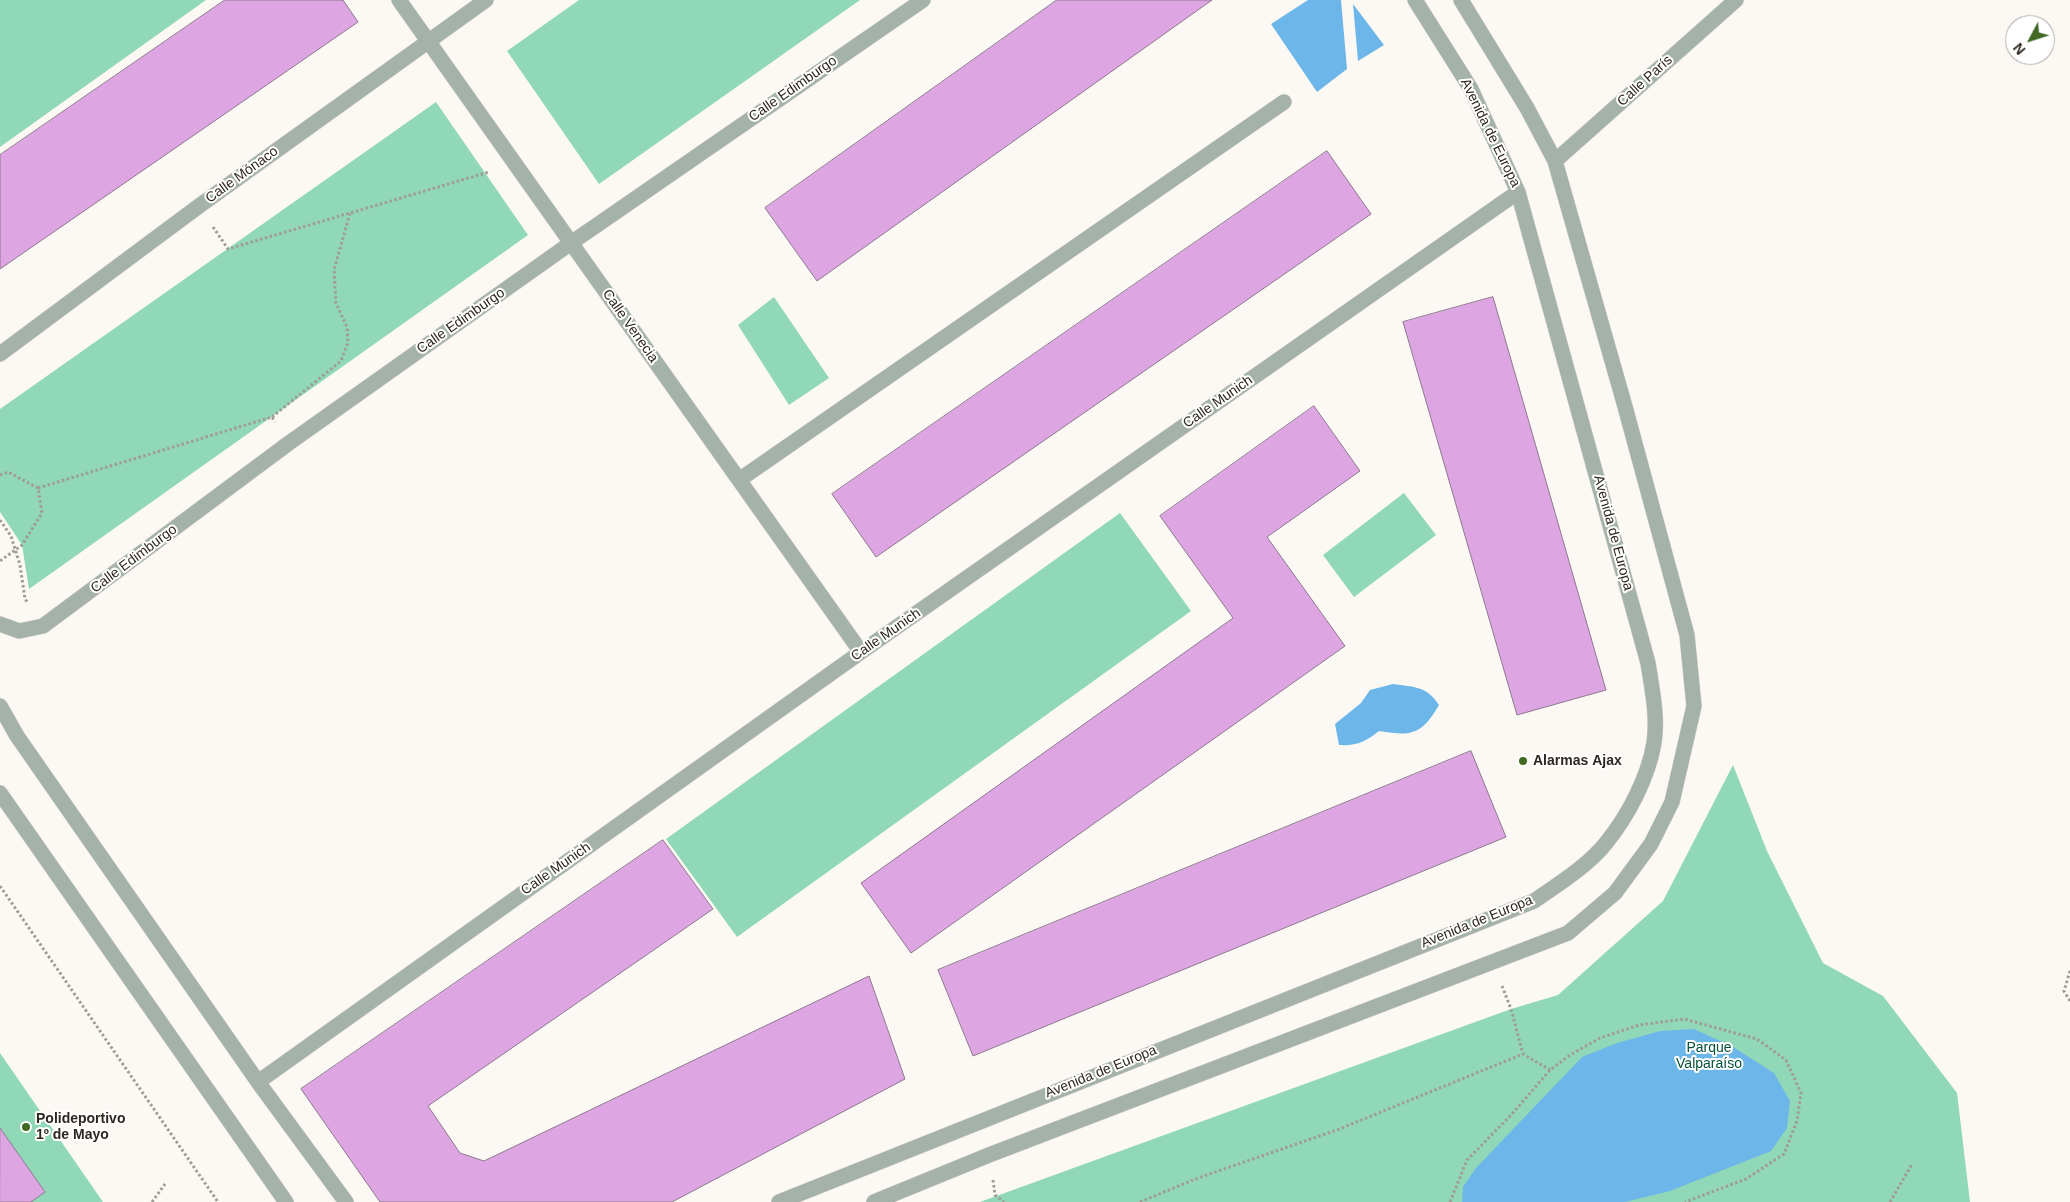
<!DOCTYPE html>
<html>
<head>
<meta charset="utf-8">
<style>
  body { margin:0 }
  #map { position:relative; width:2070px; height:1202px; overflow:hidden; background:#fcf9f4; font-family:Helvetica,sans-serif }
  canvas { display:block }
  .north { position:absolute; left:2005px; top:15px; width:50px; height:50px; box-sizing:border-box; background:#fff; border:1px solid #aba9a5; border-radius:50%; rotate:230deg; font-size:14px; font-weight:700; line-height:20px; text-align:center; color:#2e271e }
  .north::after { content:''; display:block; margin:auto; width:18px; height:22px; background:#416924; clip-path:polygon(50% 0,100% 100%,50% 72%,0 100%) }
</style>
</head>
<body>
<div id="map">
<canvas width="2070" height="1202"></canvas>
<div class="north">N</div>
</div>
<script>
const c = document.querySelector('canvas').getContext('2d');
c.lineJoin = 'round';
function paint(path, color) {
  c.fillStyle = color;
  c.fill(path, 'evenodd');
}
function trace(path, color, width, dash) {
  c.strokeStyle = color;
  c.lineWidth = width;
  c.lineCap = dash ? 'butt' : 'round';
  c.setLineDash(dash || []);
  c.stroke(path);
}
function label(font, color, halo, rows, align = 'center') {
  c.font = font + ' Helvetica,sans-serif';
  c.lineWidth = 4;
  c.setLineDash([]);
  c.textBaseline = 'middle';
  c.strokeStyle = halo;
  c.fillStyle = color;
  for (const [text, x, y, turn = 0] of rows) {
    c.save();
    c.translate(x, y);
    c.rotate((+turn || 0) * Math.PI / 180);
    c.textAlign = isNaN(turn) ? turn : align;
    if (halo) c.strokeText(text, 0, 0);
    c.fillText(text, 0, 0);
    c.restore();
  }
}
paint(new Path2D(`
  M0 0H206L0 147Z
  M579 0H860L599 184 507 51Z
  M436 102 528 235 29 589 22 545 0 512V409Z
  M774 297 829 378 789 405 738 325Z
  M1404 493 1436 535 1354 597 1323 555Z
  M1120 513 1191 611 737 937 666 839Z
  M1733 765 1767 851 1823 963 1883 996 1957 1093 1970 1202H980L1511 1009 1558 995 1663 901Z
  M0 1053 103 1202H0Z`), '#90d8b7');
paint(new Path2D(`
  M1308 0H1341L1347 69 1317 92 1271 24Z
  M1353 4 1384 45 1358 61Z
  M1393 684C1414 687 1427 686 1439 705 1421 736 1411 736 1379 731 1365 742 1357 746 1339 745L1335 724 1361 703 1370 690Z
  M1694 1029 1733 1047 1774 1073 1790 1101 1787 1128 1771 1151 1670 1191 1625 1202H1462L1463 1187 1476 1168 1582 1057 1617 1043 1660 1031Z`), '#6db6e9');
const building = new Path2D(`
  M225 0H343L358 22 0 269V155Z
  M1057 0H1212L817 281 765 208Z
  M1327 151 1371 214 876 557 832 494Z
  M1493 297 1606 690 1517 715 1403 322Z
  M1314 406 1360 471 1267 537 1345 646 911 953 861 883 1233 618 1160 516Z
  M1471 751 1506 837 973 1056 938 970Z
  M663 840 713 909 428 1106 460 1153 484 1161 869 976 905 1079 672 1202H380L301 1089Z
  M0 1128 45 1192 31 1202H0Z`);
paint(building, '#dda5e2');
trace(building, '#8d798e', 1);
const minor = new Path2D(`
  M399 0 861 652
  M1555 161 1736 0
  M0 354 199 206 486 0
  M739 480 1284 102
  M0 624 19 631 43 626 289 443 571 243 923 0
  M0 706 17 736 258 1082 346 1202
  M0 793 286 1202
  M258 1082 861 652 1518 192
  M779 1202 1534 901C1557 885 1589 865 1606 843 1628 816 1648 778 1654 743 1658 716 1652 689 1648 663L1518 192 1471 89 1415 0
  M874 1202 989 1155 1568 933 1615 893 1651 844 1672 802 1694 706 1687 635 1624 403 1555 161 1527 108 1461 0`);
trace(minor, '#d7d3cd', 16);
trace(new Path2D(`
  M213 227 228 249 489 172
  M272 417 341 361 348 342 347 327 336 303 334 270 350 213
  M0 475 8 472 38 488 42 513 22 545 0 561
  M38 488 272 417 275 422
  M0 520 11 536 20 565 25 599 28 603
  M0 886 218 1202
  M2070 971 2064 991 2070 1001
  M1502 986 1511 1009 1523 1054
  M993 1180 995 1195 1004 1202
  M152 1202 165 1184
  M1140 1202 1198 1178 1337 1130 1523 1054 1550 1070
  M1450 1202 1467 1160 1512 1114 1550 1070 1570 1055 1600 1038 1639 1025 1684 1019 1757 1039 1786 1060 1801 1093 1797 1121 1784 1154 1746 1179 1685 1202
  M1890 1202 1912 1164`), '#a09c95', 3, [2.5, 2.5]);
trace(minor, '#a5b2aa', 15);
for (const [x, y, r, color] of [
  [1523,761,5,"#416924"],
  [26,1127,5,"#416924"]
]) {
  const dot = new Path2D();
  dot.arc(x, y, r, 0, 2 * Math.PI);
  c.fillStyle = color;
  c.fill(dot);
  trace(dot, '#fff', 2);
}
label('14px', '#2e271e', '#fff', [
  ["Calle París",1645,81,-42],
  ["Calle Edimburgo",793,89,-35],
  ["Avenida de Europa",1490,133,64],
  ["Calle Mónaco",242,175,-36],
  ["Calle Edimburgo",461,321,-35],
  ["Calle Venecia",630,326,55],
  ["Calle Munich",1218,402,-35],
  ["Avenida de Europa",1613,533,75],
  ["Calle Edimburgo",134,559,-37],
  ["Calle Munich",886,635,-35],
  ["Calle Munich",556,869,-35],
  ["Avenida de Europa",1477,922,-22],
  ["Avenida de Europa",1101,1072,-22]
]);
label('bold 14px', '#2e271e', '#fff', [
  ["Alarmas Ajax",1533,761],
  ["Polideportivo",36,1119],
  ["1º de Mayo",36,1135]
], 'left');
label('14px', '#045139', '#fff', [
  ["Parque",1709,1048],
  ["Valparaíso",1709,1064]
]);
</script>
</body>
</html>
